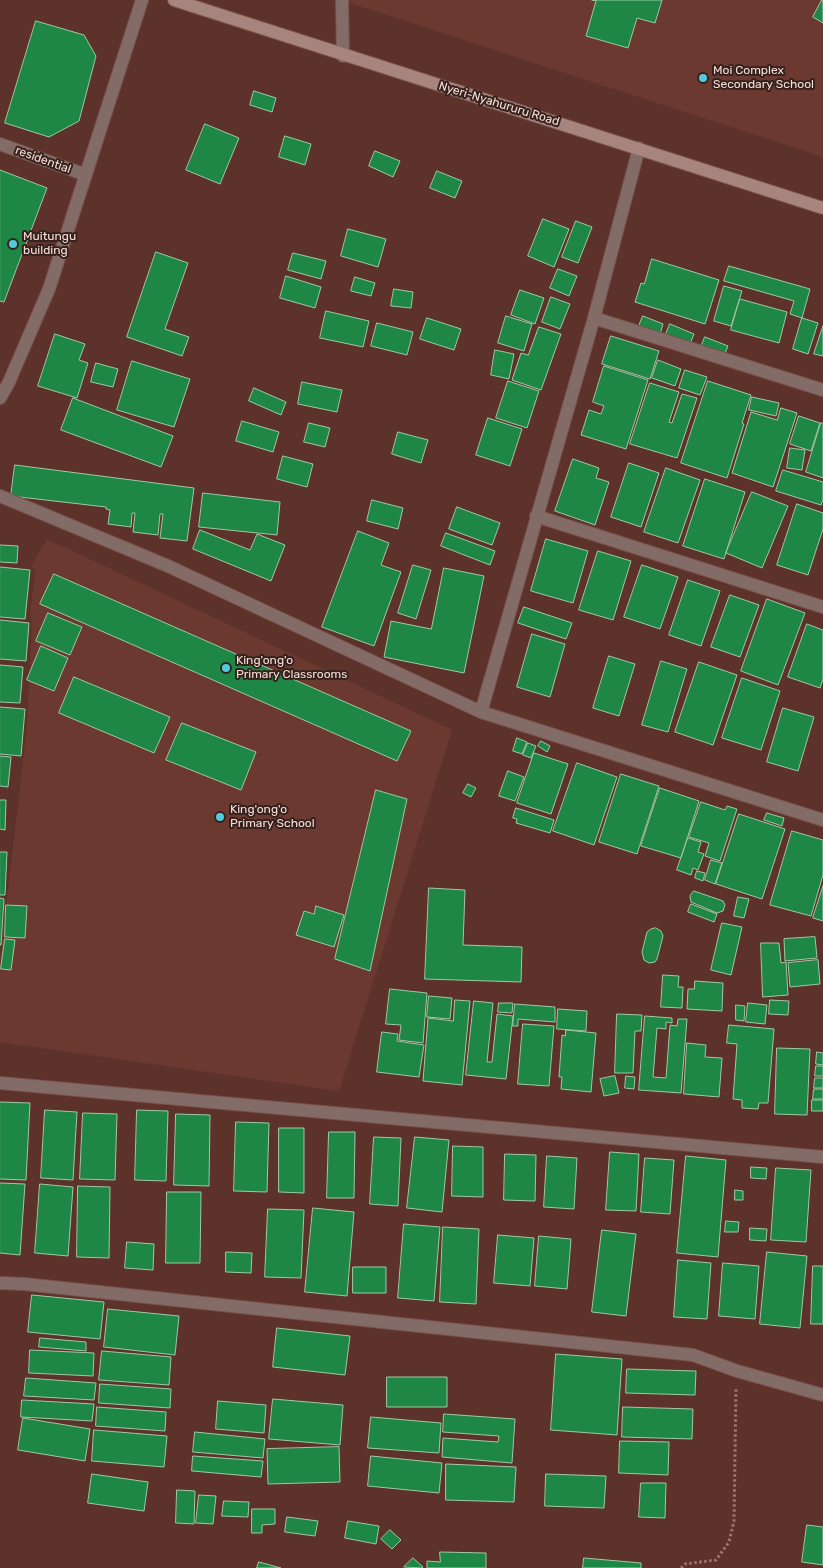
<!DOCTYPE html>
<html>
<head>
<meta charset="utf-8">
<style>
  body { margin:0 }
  canvas { display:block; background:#5d322a }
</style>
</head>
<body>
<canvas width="823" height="1568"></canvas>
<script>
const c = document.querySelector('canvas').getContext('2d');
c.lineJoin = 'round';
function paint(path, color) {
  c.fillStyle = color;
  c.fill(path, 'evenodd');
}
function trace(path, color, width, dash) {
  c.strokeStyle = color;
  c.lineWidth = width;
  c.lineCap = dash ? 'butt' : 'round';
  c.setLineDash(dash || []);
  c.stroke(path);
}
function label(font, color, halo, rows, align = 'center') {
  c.font = font + ' Rubik,sans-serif';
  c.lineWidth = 4;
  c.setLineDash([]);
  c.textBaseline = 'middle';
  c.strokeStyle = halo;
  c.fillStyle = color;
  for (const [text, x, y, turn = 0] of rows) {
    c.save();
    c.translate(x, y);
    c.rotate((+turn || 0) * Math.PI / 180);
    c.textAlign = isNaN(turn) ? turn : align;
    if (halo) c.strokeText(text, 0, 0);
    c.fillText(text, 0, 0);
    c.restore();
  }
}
paint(new Path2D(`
  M341 0H823V157Z
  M47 539 452 730 339 1091 0 1042V959L27 727 32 623 30 612 36 570 30 568Z`), '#6c3930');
const building = new Path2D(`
  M592 0H662L655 23 637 18 628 48 586 36 596 1Z
  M822 0H823V23L813 17Z
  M36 21 84 35 96 56 79 121 49 137 5 123Z
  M254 91 276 98 272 112 250 105Z
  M205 124 239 138 220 184 186 170Z
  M285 136 311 144 305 165 279 157Z
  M375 151 400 161 393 177 369 166Z
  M0 170 47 188 4 302 0 301Z
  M437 171 462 181 455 198 430 188Z
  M543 219 569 229 554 267 528 256Z
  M576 221 592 227 578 263 562 257Z
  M348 229 386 239 378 267 341 256Z
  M156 252 188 263 165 329 189 337 182 356 127 337Z
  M293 253 326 261 321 279 288 270Z
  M652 259 719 280 705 324 635 302 641 283 644 284Z
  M729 266 810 289 802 318 790 314 794 301 724 281Z
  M558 269 577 276 569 296 550 288Z
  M286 276 321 287 315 308 280 298Z
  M355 277 375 283 371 296 351 291Z
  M724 286 742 291 731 326 714 321Z
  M394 289 413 292 411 308 391 306Z
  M520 290 544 298 535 324 511 315Z
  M551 297 570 304 560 329 542 322Z
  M740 299 787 312 779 343 731 330Z
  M326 311 369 321 363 347 320 338Z
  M506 316 532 324 524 351 498 343Z
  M643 316 663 324 660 334 639 326Z
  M427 318 461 329 454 350 420 339Z
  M802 318 818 323 808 354 793 349Z
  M377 323 413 332 407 355 371 346Z
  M670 324 694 334 690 344 666 334Z
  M823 326V356L814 354Z
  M539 327 561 334 541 390 512 380 521 353 528 355Z
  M55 334 85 344 79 360 88 363 77 398 38 386Z
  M611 336 659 351 650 379 602 364Z
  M705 337 728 346 724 356 701 347Z
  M495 350 514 354 509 379 491 375Z
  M658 360 681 369 675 386 652 378Z
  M132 361 190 379 174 427 117 410Z
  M96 363 118 369 113 387 91 382Z
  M604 366 648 380 626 449 581 435 589 410 601 414 604 406 593 402Z
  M685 370 707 377 700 395 679 388Z
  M508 381 539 391 527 428 496 418Z
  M708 381 751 395 742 423 744 424 727 478 681 463Z
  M302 382 342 390 337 412 298 404Z
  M650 383 679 392 669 422 672 423 682 394 697 398 677 458 630 444Z
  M254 388 286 402 281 415 249 401Z
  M752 397 779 403 776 416 749 410Z
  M73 398 173 436 161 467 61 430Z
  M781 408 797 413 773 487 732 473 751 412 777 420Z
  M799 416 820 423 811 451 790 444Z
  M488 418 522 429 510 466 476 455Z
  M242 421 279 432 273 452 236 441Z
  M309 423 330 428 325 447 304 442Z
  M821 423H823V478L806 472Z
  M398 432 428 440 421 463 392 454Z
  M790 448 805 450 802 470 787 468Z
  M283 456 313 464 307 487 277 479Z
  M573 459 599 468 596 478 609 482 595 525 555 511Z
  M629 463 659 473 641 527 611 517Z
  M15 465 194 488 187 541 160 538 163 514H160L158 535 133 532 135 513H132L131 527 108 524 110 510 106 509V507L11 496Z
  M666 468 700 480 678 543 644 532Z
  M783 470 823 482V500L821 505 776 491Z
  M705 479 745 492 724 559 683 546Z
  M752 492 788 506 762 568 726 553Z
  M203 493 280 502 277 535 199 527Z
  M372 500 403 508 398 529 367 521Z
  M797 504 823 513V529L808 575 777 565Z
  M457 507 500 523 492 545 449 529Z
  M200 530 250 550 257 534 285 545 271 581 193 549Z
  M358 531 389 543 381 565 401 572 374 646 322 627Z
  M446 533 495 551 490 565 441 546Z
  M546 539 588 551 573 603 531 591Z
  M0 545 18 546 17 563 0 562Z
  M598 551 631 561 613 620 579 610Z
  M413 565 431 570 416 619 398 613Z
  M642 565 678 577 660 629 624 617Z
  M0 567 30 570 25 619 0 617Z
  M444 568 484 576 464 673 384 657 391 621 431 629Z
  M54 574 411 731 397 761 40 604Z
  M688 580 720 591 701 646 669 635Z
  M730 595 759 605 740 657 711 647Z
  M767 599 805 613 778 685 741 671Z
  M524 607 572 623 566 639 518 623Z
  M48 613 82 627 70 655 36 641Z
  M0 620 29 623 26 661 0 659Z
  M807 624 823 630V679L820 688 788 677Z
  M532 634 565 644 550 697 517 687Z
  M41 646 68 658 54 691 27 680Z
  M609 656 635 664 619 716 593 708Z
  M661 661 687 669 668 732 642 725Z
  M699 662 737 675 713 745 675 732Z
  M0 665 23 667 20 703 0 702Z
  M74 677 170 717 154 753 59 713Z
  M742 678 780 691 761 750 722 738Z
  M0 707 25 709 21 756 0 754Z
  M783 708 814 717 798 771 767 762Z
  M182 723 256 752 241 790 166 760Z
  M517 738 527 742 522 754 513 751Z
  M541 741 550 746 547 752 538 746Z
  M528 743 536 746 531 758 523 755Z
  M534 753 568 764 551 814 517 803Z
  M0 756 11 757 8 787 0 786Z
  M577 763 617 777 594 845 553 831Z
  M508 771 524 777 515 801 499 796Z
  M621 774 659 786 637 854 599 842Z
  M468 784 476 788 471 797 463 793Z
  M660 788 699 801 681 858 641 846Z
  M376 790 407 799 370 971 335 959Z
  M0 800H6L5 830 0 829Z
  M701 802 725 810 727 806 737 809 720 861 705 856 709 843 689 837Z
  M516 808 554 820 550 833 516 823 517 819 513 818Z
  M767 813 784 818 782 826 764 820Z
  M739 814 785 829 762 899 716 884Z
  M792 831 823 840V875L811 916 770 905Z
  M688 838 701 842 698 852 704 854 698 870 693 868 691 875 677 870Z
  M0 852H7L5 895H0Z
  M711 860 722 863 715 884 705 880Z
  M697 871 705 873 703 881 695 878Z
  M823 886V921L813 918Z
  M429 888 465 890 463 945 522 947 521 982 425 979Z
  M694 891 723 901 725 905 723 911 717 913 691 902 690 896Z
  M738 897 749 899 744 918 734 916Z
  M0 898 4 899 1 945H0Z
  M691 904 717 914 714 922 688 912Z
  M6 905 27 906 25 938 5 937Z
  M316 906 344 915 334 947 296 935 304 911 314 914Z
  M722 923 742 927 731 975 711 970Z
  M656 928 661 931 663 936 657 959 655 962 649 963 644 960 642 952 647 932 651 929Z
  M815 937 817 958 785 961 784 939Z
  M5 939 15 940 11 970 1 969Z
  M761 943H779L781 963 786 962 788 995 763 997Z
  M818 960 820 984 790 987 788 963Z
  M663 975 679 976 678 987H683L682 1008 661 1007Z
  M695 981 723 983 722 1011 687 1009 688 989H694Z
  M390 989 427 993 423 1043 399 1040 401 1025 386 1024Z
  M429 996 452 998 450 1019 427 1017Z
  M455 1000 470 1001 462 1085 423 1081 428 1018 453 1021Z
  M770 1000 789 1001 788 1015 769 1014Z
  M474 1001 493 1003 487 1062H492L497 1014 513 1016 506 1079 466 1075Z
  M499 1003H513L512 1013 498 1012Z
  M748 1003 767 1005 765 1024 746 1022Z
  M515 1004 555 1007V1022L518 1019V1026H513Z
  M736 1005 745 1006 744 1021 736 1020Z
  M558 1009 587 1011 586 1031 557 1029Z
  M617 1014 642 1015 641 1031H635L633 1073H615Z
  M645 1016 672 1018V1023L666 1022V1029L657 1028 653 1077 666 1078 670 1025 677 1026 678 1019H687L681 1093 639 1090Z
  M523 1024 554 1026 549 1086 518 1084Z
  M729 1025 774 1029 768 1103H759L758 1109 742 1108V1100L733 1099 737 1044 727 1043Z
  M566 1030 596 1033 591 1092 561 1089 562 1077H559L562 1035 565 1036Z
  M382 1032 398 1034 397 1041 424 1045 419 1077 377 1072Z
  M687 1043 706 1045 705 1057 722 1058 719 1097 684 1094Z
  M777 1048 810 1049 807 1115 775 1114Z
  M817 1052 823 1053V1065L816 1064Z
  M816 1066H823V1076H815Z
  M615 1076 619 1093 604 1096 600 1079Z
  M626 1076 635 1077 634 1089 625 1088Z
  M815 1078H823V1088H814Z
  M814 1089H823V1099H813Z
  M812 1100H823V1111H812Z
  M0 1102 30 1103 26 1180 0 1179Z
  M45 1110 77 1112 73 1180 41 1178Z
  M137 1110 168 1111 166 1181 135 1180Z
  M83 1113 117 1114 115 1180 80 1179Z
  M176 1114 210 1115 209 1186 174 1185Z
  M236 1122 269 1123 267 1192 234 1191Z
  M279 1128H304V1193L279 1192Z
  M329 1132H355L354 1198H327Z
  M374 1137 401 1138 398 1206 370 1204Z
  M415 1137 449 1140 442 1212 407 1208Z
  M453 1146 483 1147V1197L452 1196Z
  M610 1152 639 1154 636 1211 606 1210Z
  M505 1154 536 1155 535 1201 504 1200Z
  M547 1156 577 1158 574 1209 544 1207Z
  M686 1156 726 1160 718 1257 677 1253Z
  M645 1158 674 1160 670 1214 641 1212Z
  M751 1167 767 1168 766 1179 751 1178Z
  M776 1168 811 1170 806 1242 771 1240Z
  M0 1183 25 1184 20 1255 0 1253Z
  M40 1184 73 1187 68 1256 35 1253Z
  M78 1186 110 1187 109 1258 77 1257Z
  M735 1190 743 1191V1200H735Z
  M167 1192H201L200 1263H166Z
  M313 1208 354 1212 347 1296 305 1292Z
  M268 1209 304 1210 301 1278 265 1277Z
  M726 1221 739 1222 738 1232H725Z
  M404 1224 440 1227 434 1301 398 1298Z
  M443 1227 479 1229 476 1304 440 1302Z
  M750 1228 767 1229 766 1241 750 1240Z
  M602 1230 636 1234 626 1316 592 1312Z
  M498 1235 534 1238 530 1286 494 1283Z
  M539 1236 571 1239 567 1289 535 1286Z
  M127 1242 154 1244 153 1270 125 1268Z
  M226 1252 252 1253 251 1273 226 1272Z
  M767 1252 807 1256 800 1328 760 1324Z
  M678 1260 711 1263 707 1319 674 1317Z
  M723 1263 759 1266 755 1319 719 1316Z
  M813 1266H823V1324H811Z
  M353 1267H386V1293H353Z
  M32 1295 104 1302 100 1339 28 1332Z
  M108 1309 179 1316 175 1355 104 1347Z
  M277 1328 350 1336 345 1375 273 1367Z
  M40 1338 86 1342V1351L39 1347Z
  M30 1350 94 1353 93 1376 29 1373Z
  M102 1351 171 1357 169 1385 99 1380Z
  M556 1354 622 1359 617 1435 551 1430Z
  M627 1369 696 1371 695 1395 626 1393Z
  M387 1377H447V1407H387Z
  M26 1378 96 1383 94 1400 24 1396Z
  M100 1384 171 1389 170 1408 99 1403Z
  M273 1399 343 1405 340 1445 269 1439Z
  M22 1400 94 1404 92 1421 21 1417Z
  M218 1401 266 1405 264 1433 216 1429Z
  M97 1407 166 1412 165 1431 96 1426Z
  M623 1407 693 1409 692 1439 622 1437Z
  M444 1414 515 1419 512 1463 442 1457 443 1438 498 1442 499 1436 443 1432Z
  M371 1417 441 1423 439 1453 368 1448Z
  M23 1418 90 1429 85 1461 18 1450Z
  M94 1430 167 1436 164 1467 92 1461Z
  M195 1432 265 1439 263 1458 193 1452Z
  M620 1441 669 1442 668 1475 619 1473Z
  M339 1447 340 1482 268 1484 267 1449Z
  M193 1456 263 1461 261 1477 192 1471Z
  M371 1456 442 1463 439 1493 368 1486Z
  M446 1464 516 1467 514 1502 446 1500Z
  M92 1474 148 1482 144 1511 88 1503Z
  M546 1474 606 1476 604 1508 545 1506Z
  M641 1483H666L665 1518 639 1517Z
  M177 1490 195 1491 194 1524 176 1523Z
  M199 1495 216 1496 213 1524 196 1523Z
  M224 1501 249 1502 248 1517 222 1516Z
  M252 1509H275V1524L262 1525V1533H252Z
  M287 1517 318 1521 315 1536 285 1532Z
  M348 1521 379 1526 376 1544 345 1538Z
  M807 1525 823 1527V1565L802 1562Z
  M390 1530 401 1540 392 1549 381 1539Z
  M440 1552 486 1553V1568H427V1561L440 1562Z
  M413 1558 423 1567 422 1568 404 1567Z
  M584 1558 641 1563V1568H583Z
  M259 1562 281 1568H257Z`);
paint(building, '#1e8746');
trace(building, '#9ec8a6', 1);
const street = new Path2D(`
  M342 0 343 56
  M0 144 86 175
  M639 148 594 318 481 712 823 820
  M594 318 823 390
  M0 398 9 382 49 289 142 0
  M0 496 168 566 481 712
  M536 516 823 607
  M0 1083 823 1157
  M0 1283 24 1284 693 1355 737 1371 823 1395`);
const secondary = new Path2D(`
  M174 0C390 71 607 138 823 208`);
trace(street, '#795149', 14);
trace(secondary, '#795149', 14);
trace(new Path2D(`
  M681 1568 685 1564 716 1560 729 1542 734 1521 736 1389`), '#9c7770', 3, [2.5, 2.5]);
trace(street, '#836c68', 12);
trace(secondary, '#a7857e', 12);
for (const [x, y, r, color] of [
  [703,78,5,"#55cade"],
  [13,244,5,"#55cade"],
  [226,668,5,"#55cade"],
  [220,817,5,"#55cade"]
]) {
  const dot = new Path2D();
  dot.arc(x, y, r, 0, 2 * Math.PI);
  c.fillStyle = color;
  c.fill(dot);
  trace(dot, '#35211d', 2);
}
label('12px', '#f9ddd7', '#35211d', [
  ["Moi Complex",713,71],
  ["Secondary School",713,85],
  ["Muitungu",23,237],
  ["building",23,251],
  ["King'ong'o",236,661],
  ["Primary Classrooms",236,675],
  ["King'ong'o",230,810],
  ["Primary School",230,824]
], 'left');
label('12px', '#f9ddd7', '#35211d', [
  ["Nyeri-Nyahururu Road",499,104,17],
  ["residential",43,160,20]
]);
</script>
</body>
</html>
